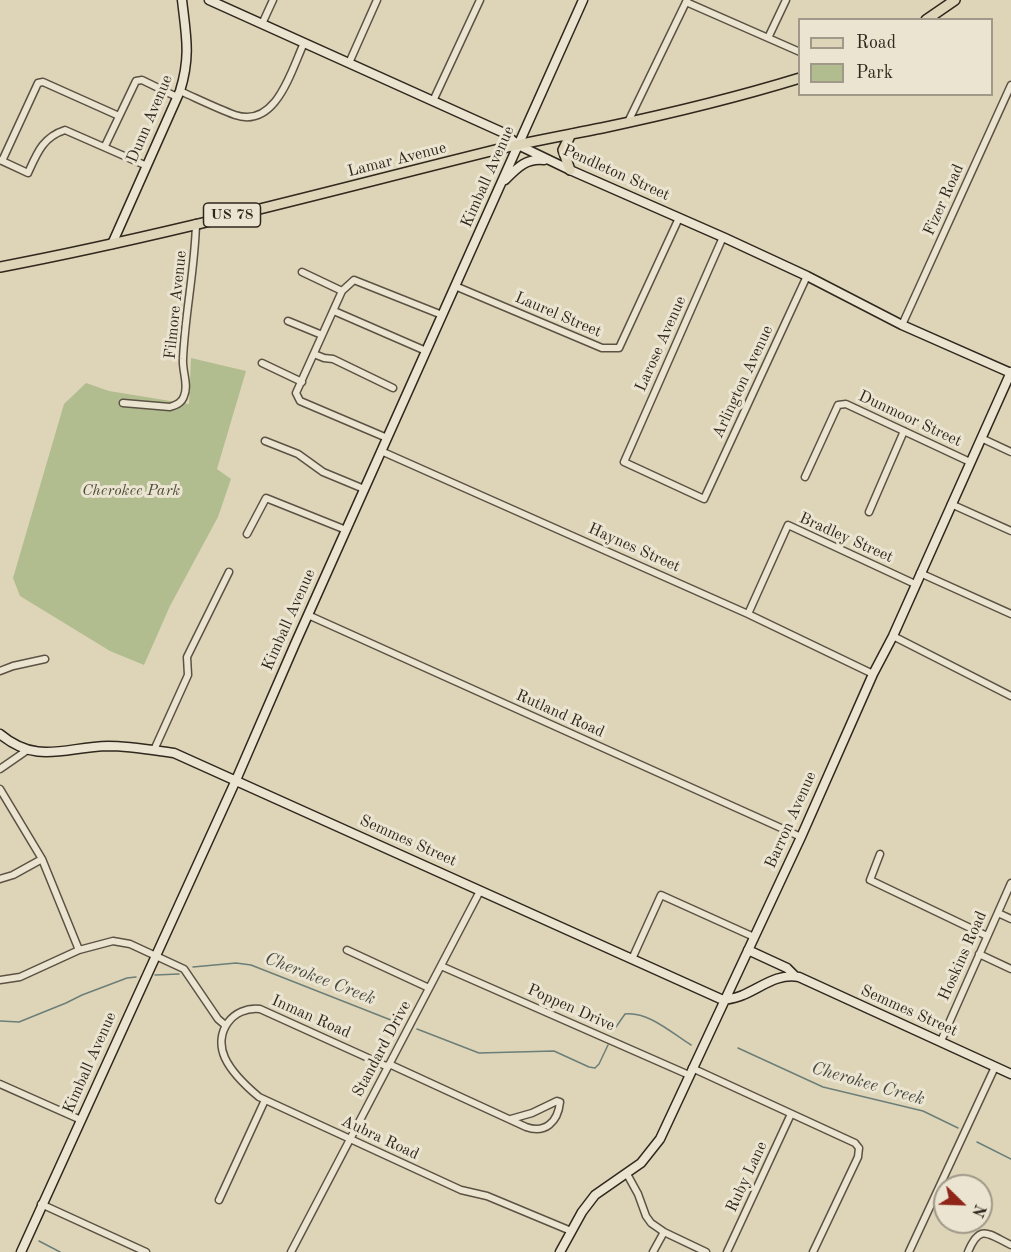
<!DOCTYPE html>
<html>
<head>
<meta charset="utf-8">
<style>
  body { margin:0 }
  #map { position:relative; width:1011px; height:1252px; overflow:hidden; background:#ded5b8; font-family:"Old Standard TT",serif }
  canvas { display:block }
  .legend { position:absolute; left:798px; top:18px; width:195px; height:78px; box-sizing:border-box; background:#eae4d1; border:2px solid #a09889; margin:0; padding:8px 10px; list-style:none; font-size:18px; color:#30271d }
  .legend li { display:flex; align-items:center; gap:12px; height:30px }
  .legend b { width:30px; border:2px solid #a09889 }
  .north { position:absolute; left:933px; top:1174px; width:60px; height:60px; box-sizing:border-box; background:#eae4d1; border:2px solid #a09889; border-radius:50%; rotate:113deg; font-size:16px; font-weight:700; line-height:24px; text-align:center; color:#30271d }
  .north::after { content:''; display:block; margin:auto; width:21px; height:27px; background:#8f2418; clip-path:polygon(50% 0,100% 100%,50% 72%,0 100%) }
</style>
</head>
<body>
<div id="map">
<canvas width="1011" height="1252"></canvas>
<ul class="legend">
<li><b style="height:8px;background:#ded5b8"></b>Road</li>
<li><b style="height:16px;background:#b1bd8f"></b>Park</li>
</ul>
<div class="north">N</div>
</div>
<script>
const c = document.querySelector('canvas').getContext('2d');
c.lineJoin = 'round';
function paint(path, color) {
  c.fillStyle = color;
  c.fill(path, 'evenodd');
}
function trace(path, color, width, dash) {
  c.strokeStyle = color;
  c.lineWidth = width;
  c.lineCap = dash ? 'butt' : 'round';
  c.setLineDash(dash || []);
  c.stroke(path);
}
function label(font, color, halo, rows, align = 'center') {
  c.font = font + ' "Old Standard TT",serif';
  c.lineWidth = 6;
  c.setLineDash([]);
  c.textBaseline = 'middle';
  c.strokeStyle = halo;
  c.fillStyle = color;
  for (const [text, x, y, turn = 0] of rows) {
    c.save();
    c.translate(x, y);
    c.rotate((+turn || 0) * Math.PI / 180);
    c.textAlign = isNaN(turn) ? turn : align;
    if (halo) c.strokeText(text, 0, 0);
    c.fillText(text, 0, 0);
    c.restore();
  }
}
paint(new Path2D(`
  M191 358 246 371 217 469 231 479 218 517 170 606 144 665 110 651 20 596 13 578 64 404 86 383 109 391 189 404Z`), '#b1bd8f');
trace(new Path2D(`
  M193 967 236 963 251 965 401 1024
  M155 975 179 974
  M0 1021 19 1022 66 1003 82 995 127 978 136 977
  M616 1027 625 1014C648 1011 673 1034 691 1045
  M417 1029 479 1053 554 1051 589 1067 595 1068 599 1064 608 1045
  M738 1048 823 1087 923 1111 958 1128
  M977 1142 1011 1159
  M39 1241 60 1252`), '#6c7e78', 1.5);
const street = new Path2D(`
  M686 2 800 52
  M262 24 273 0
  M768 38 786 0
  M349 63 377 0
  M180 91C198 99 216 108 235 115 276 129 291 71 304 43
  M433 101 480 0
  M628 122 687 0
  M105 146 136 81 142 80 177 97
  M0 160 28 173C37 153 43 137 65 130L147 166
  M2 161 38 83 43 82 119 116
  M723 237 624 462 704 499 807 276
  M302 272 342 291
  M455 286 602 348H619L679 218
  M334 311 426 351
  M288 321 322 335
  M902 325 1011 85
  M314 354 324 358 333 359 393 388
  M262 363 302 382
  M123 403 170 407C176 405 182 403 184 396 189 385 182 371 183 359 185 313 195 269 196 223
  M387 438 300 401 296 393 342 291 354 280 442 315
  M981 438 1011 452
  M265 441 298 454 323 472 364 489
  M381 451 748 614 873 674
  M805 477 838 405 846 404 970 462
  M951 504 1011 531
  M869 512 904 431
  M247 534 266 498 346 530
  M920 573 1011 614
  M748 614 788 525 915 584
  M308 615 801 837
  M893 636 1011 696
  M0 671 13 666 45 659
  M154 750 188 675 187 657 229 572
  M0 769 26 751
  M0 789 42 859 79 950
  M880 854 870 880 987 936
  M0 879 13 875 42 859
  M998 913 1011 919
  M347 950 429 988
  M979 954 1011 969
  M632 959 661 895 754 937
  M441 966 689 1075
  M0 980 20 977 79 950 113 941 130 944 184 969 218 1019 225 1025
  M941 1041 1011 883
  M389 1064 526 1127C545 1134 558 1122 560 1102L557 1101 532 1113 511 1119
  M388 1067 260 1009C233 1006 213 1032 225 1058 232 1073 247 1087 259 1097L461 1190 487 1196 571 1231
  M692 1068 855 1143 859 1148
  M0 1084 81 1120
  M627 1174 638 1194 646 1216 651 1223 664 1232 706 1252
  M219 1200 265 1100
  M41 1204 146 1252
  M291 1252 480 891
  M653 1252 664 1232
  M727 1252 791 1114
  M813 1252 858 1157 859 1148
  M909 1252 995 1067
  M968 1252C980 1223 988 1234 1011 1245`);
const secondary = new Path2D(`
  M209 0 504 133 518 145 570 170 725 238 807 276 902 325 1011 373
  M505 180C517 168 526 158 544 160
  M112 244 180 91C191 56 186 35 182 0
  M0 734C37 765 65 747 108 746 129 746 152 750 174 753L723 1000C730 999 737 998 743 995 762 987 777 973 799 977L1011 1074
  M748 950 787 968 795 976
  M21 1252 236 780 295 644 583 0
  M560 1252 582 1212 595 1195 641 1163 660 1139 801 837 873 674 893 636 1011 372`);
const primary = new Path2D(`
  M926 20 955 0
  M570 170 563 150 571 134
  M0 267C168 235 333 190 499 149 533 141 567 135 602 128 668 114 735 98 800 78`);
trace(street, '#5c5244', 9);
trace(secondary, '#30271d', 11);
trace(primary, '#30271d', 12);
trace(street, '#eae4d1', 6);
trace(secondary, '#eae4d1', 8);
trace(primary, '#ded5b8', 9);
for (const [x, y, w] of [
  [232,215,57]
]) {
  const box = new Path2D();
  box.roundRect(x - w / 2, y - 12, w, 24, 4.5);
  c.fillStyle = '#eae4d1';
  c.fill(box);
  trace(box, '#30271d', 1.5);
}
label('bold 15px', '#30271d', null, [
  ["US 78",232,215]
]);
label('16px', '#30271d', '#eae4d1', [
  ["Dunn Avenue",150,119,-67],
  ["Lamar Avenue",397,160,-14],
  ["Pendleton Street",616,173,24],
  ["Kimball Avenue",488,177,-66],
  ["Fizer Road",944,200,-66],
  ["Filmore Avenue",176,305,-84],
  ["Laurel Street",558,315,23],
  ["Larose Avenue",661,344,-66],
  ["Arlington Avenue",743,382,-65],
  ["Dunmoor Street",910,419,25],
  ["Bradley Street",846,538,24],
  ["Haynes Street",634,548,24],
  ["Kimball Avenue",289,620,-66],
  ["Rutland Road",560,714,24],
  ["Barron Avenue",791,820,-66],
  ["Semmes Street",408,841,24],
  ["Hoskins Road",963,956,-66],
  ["Poppen Drive",571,1008,24],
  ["Semmes Street",909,1011,24],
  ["Inman Road",311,1017,24],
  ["Standard Drive",382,1049,-62],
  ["Kimball Avenue",90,1063,-66],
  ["Aubra Road",380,1138,25],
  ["Ruby Lane",747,1177,-65]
]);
label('italic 16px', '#504c3a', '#eae4d1', [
  ["Cherokee Park",131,491]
]);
label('italic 18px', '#494b43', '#eae4d1', [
  ["Cherokee Creek",320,979,21],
  ["Cherokee Creek",868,1084,16]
]);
</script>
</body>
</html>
